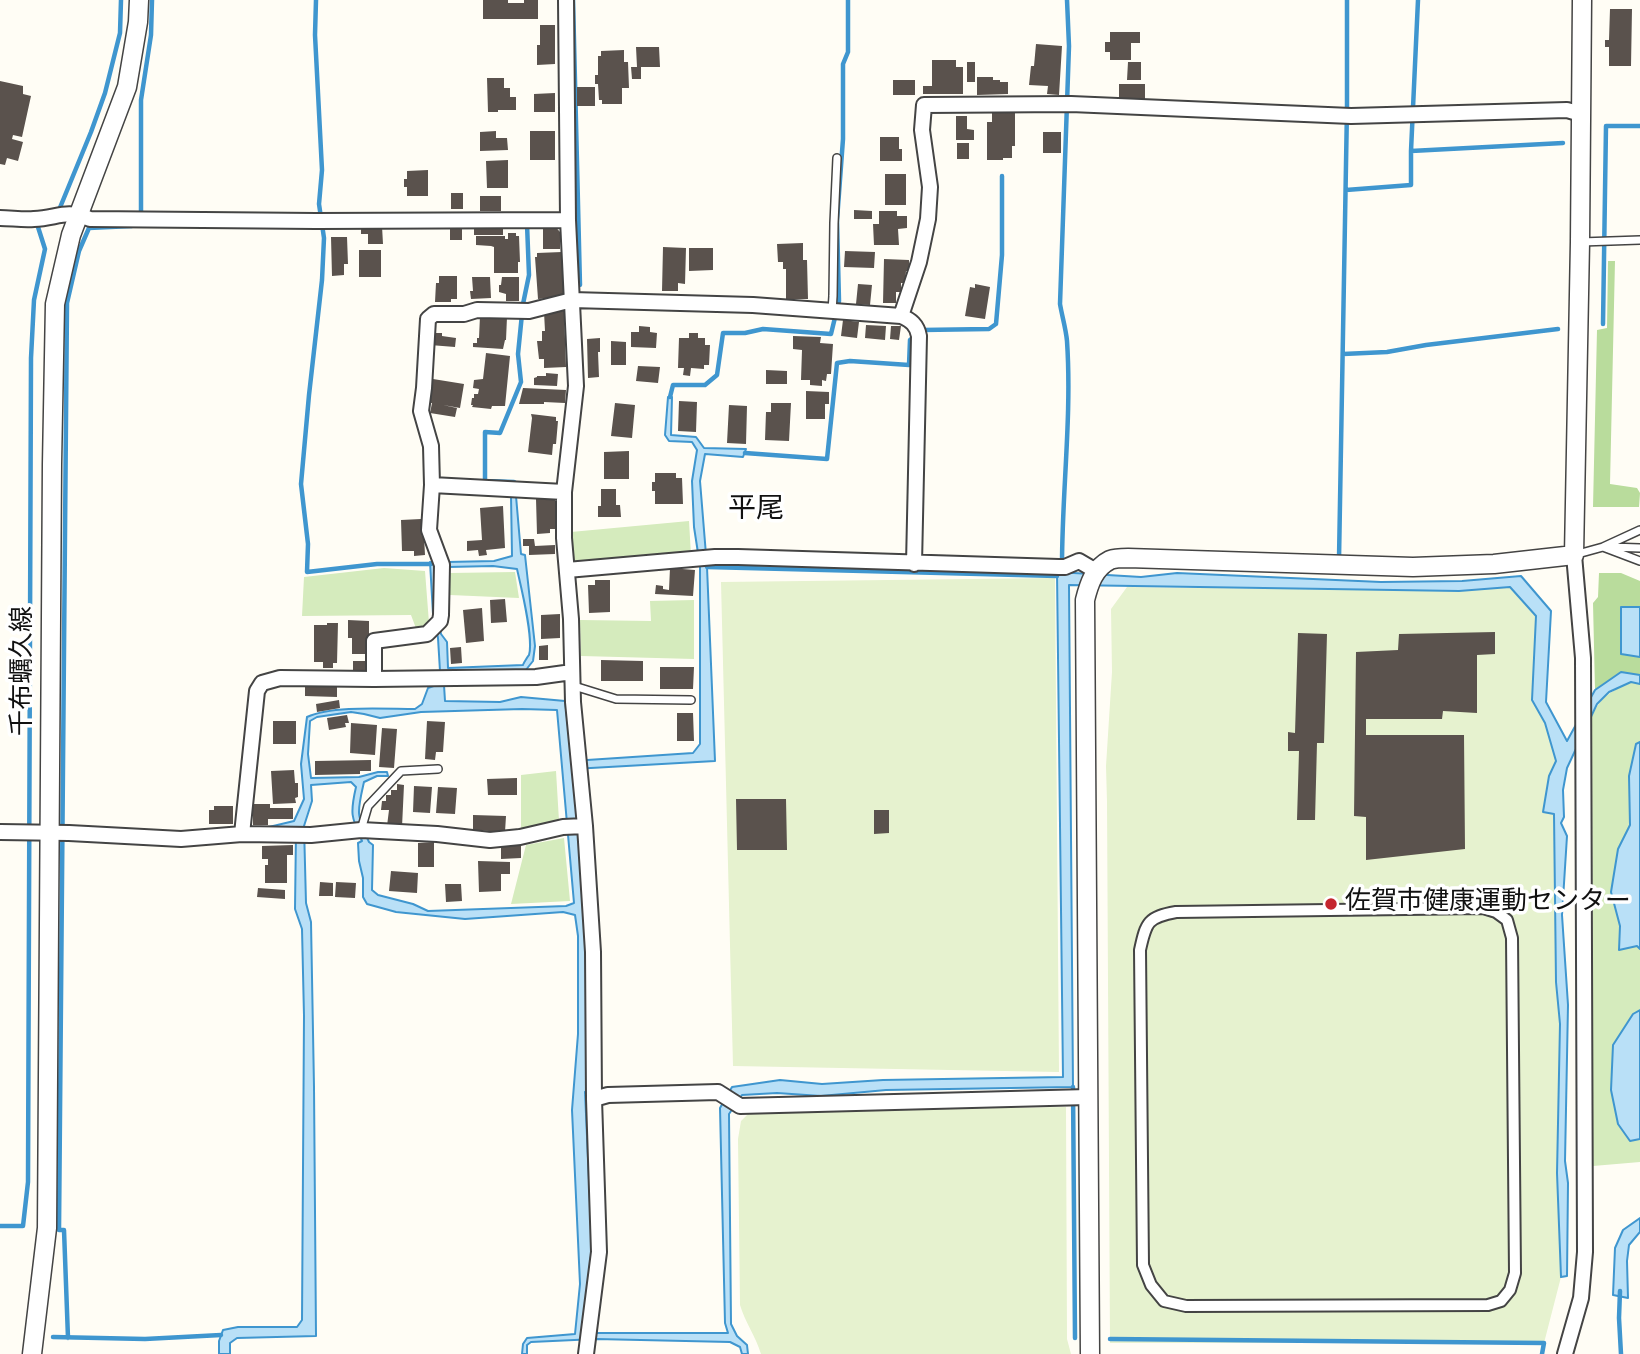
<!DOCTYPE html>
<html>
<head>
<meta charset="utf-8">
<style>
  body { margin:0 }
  canvas { display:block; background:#fffdf5 }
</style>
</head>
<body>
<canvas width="1640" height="1354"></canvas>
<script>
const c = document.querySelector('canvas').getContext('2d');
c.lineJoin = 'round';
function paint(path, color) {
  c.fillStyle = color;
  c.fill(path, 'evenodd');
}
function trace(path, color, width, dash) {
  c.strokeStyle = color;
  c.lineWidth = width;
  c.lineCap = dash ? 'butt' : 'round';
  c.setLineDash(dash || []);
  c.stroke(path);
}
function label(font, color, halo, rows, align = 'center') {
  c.font = font + ' Spectral,"Noto Sans JP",serif';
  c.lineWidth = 7;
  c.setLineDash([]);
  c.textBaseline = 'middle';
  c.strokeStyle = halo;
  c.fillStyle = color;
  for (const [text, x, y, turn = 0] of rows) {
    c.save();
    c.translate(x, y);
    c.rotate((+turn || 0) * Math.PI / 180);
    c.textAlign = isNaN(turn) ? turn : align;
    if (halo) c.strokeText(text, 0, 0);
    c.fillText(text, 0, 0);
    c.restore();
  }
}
paint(new Path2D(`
  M689 521 691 555 575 565 571 532Z
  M384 568 425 571 429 623 417 631 411 615 302 616 304 577Z
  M515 572 519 598 450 595V573Z
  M694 600V659L581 656 580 620 651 621 650 601Z
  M1631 682 1640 684V742L1636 744 1629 776 1630 825 1618 849 1611 892 1620 926 1619 950 1637 946 1640 949V1010L1633 1014 1613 1045 1611 1090 1618 1124 1630 1141 1640 1139V1162L1593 1166 1592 716C1601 696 1612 691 1631 682Z
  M556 771 559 821 521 829V775Z
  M564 838 570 901 511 904 526 845Z`), '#d5ebbd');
paint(new Path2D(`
  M1608 261H1615L1610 484 1637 488 1640 493 1639 507H1593L1597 330 1607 328Z
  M1599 573H1621L1640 581V607H1621V654L1640 657V675L1621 672 1595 690 1593 603 1598 597Z`), '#b9dc9c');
paint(new Path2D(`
  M1055 578 1059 1072 733 1066 721 582Z
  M1127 587 1459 591 1510 587 1536 616 1532 700 1545 723 1556 762 1549 776 1543 812 1554 814 1556 982 1560 1024 1557 1173 1561 1277 1544 1343H1110L1107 802 1106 766 1112 672 1111 609Z
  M1066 1107 1067 1339 1071 1354H761C756 1337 745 1322 740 1305L738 1139 741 1121 750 1112Z`), '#e6f2cf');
const water = new Path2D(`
  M668 397H672L671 435 696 437 704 448 746 449 743 457 705 454 700 481 707 567 715 761 573 769 581 839 587 937 589 1090 585 1092 592 1247 582 1333H728L725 1323 720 1108 732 1087 780 1080 822 1084 883 1080 1063 1077 1057 572 1141 577 1177 573 1381 582 1462 581 1521 576 1551 611 1546 702 1567 741 1595 690 1621 672 1640 675V684L1631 682 1609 692 1597 704 1567 768 1563 790 1564 817 1561 823 1567 836 1562 915 1568 1005 1565 1161 1568 1183 1567 1276 1561 1277 1557 1173 1560 1024 1556 982 1554 814 1543 812 1549 776 1556 761 1545 723 1532 700 1536 616 1510 587 1459 591 1069 585 1073 1087 886 1090 821 1096 777 1093 742 1095 729 1114 731 1324 737 1336 747 1345 748 1354H742L740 1347 730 1342 596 1339 531 1342 527 1345V1354H522L523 1344 527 1338 575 1334 580 1284 572 1110 578 1034V936L575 915 563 912 465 919 396 912 367 904 363 897V878L359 861 358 843 362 841C351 817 350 813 356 787L351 782 311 785 312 801 304 826 306 903 311 922 314 1087 316 1336 237 1338 230 1343V1354H219V1341L223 1330 238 1327H297L302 1320 304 1016 302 929 295 909 296 831 251 828 269 827 294 821 304 799 301 764 307 717C333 705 386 709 415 709L422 704 428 688 439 684 440 671 438 638 433 614 430 562 435 563V608L441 634 447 642 448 668 523 665C523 664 528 656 529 655 534 638 521 587 517 569L493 566 448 567 447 562 494 561 512 556 511 496H516L521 554 525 555 535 646 533 661 525 671 447 672 444 685 445 701 500 702 521 697 565 701 572 761 693 753 700 744V566L694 527 692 481 697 450 692 442 669 441 665 435ZM522 709 557 710 574 903 566 906 428 911 413 904 378 895 372 890 373 845 369 842C356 813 357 813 364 782L377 776H388L387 772H378L359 777 311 778 308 754 310 721 317 717 351 712 364 714 380 718 421 712Z
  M1621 607H1640V657L1621 654Z
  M1640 742V949L1637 946 1619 950 1620 926 1611 892 1618 849 1630 825 1629 776 1636 744Z
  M1640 1010V1139L1630 1141 1618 1124 1611 1090 1613 1045 1633 1014Z
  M1640 1218V1232L1629 1245 1627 1261 1628 1298 1613 1295 1615 1248 1623 1230Z`);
paint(water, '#b9e0f7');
trace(water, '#3f96cf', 2);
trace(new Path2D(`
  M316 0 315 35 322 170 319 204 324 238 322 280 309 395 301 484 308 544 307 572 377 564H431
  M573 0 580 285
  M1411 151 1563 143
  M1346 190 1411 185V151L1418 0
  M57 211 59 210 91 132 105 93 120 33 121 0
  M141 215V100L151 35 152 0
  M1603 324 1606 126H1640
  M1343 354 1387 352 1426 345 1558 329
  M670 397 673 385H705L717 375 723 333H745L763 329 831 334 839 301 837 220 843 139V64L848 52V0
  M745 453 827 459 837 363 850 361 909 365 910 340 922 330 989 329 996 324 1002 255V176
  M514 482 485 481V432L500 433 521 382 518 354 523 304 529 275 527 224
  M1339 559 1347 108V0
  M1062 565C1062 491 1072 416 1067 341 1066 329 1062 316 1060 304L1069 46 1067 0
  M707 567 1057 576
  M1073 1087 1075 1338
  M0 1226H23L28 1182 31 358 34 300 45 249 38 227 39 223
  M1620 1291 1619 1318 1621 1354
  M53 1337 145 1339 221 1335
  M68 1338 64 1230H59L67 303 79 251 89 228 132 226
  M1110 1339 1544 1343 1542 1354`), '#3f96cf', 4.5);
paint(new Path2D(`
  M483 0H508V3H524V0H538V19H483Z
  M1610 9H1632L1631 66H1609V47H1605V40H1609Z
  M540 25H555V64L537 65V45H540Z
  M1110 32H1140V43H1131V60H1110V52H1105V42H1110Z
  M1036 44 1062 46 1059 95 1047 94 1048 86 1029 85 1031 66H1034Z
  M636 47H659L660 67H641V79H632L631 67H637Z
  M624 50V62H628L629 88H622V104H602V100H599L598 84H595V75H598V56H601V51Z
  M932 60H956V67H963V94H923V86H932Z
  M967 62H975V82H967Z
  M1128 62H1141V80H1127Z
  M977 77H993V80H1000V82H1008V94L977 95Z
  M487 78H504V88H510V97H516V110H498V112H488Z
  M893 80H915V95H893Z
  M0 81 23 86V94L31 96 22 137 13 135 12 139 23 142 18 161 7 158 5 165 0 164Z
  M1119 84H1145V100H1119Z
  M577 87H595V106H577Z
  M555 93V112H534V94Z
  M992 111H1015V146H1012V158H1003V160H987V122H992Z
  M956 116H967V129L974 130V140H956Z
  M496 131V138H507L508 150 480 151V132Z
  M530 131H555V160H530Z
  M1043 132H1061V153H1043Z
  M880 137H899V149H902V161H880Z
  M957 143H969V159H957Z
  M508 160V188H487L486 161Z
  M428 170V196H407V187H404V179H407V171Z
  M885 174H906V205H885Z
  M451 193H463V209H451Z
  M480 196H501V211H480Z
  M854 210 872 211V219H854Z
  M879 211H897V216H907V228L898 229 899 245H874L873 224H879Z
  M474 224 503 225V235H474Z
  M543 224H553L560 232V249H543Z
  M382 226 383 244H368V234H361V227Z
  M450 226H462V240H450Z
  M508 233H516V236H519L520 262H518V273H494V247L491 246 476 245V236H505V239H508Z
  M331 237H347L348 264H344V275L332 276Z
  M803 243V260H807L808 299H786V269H783V262H778L777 244Z
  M663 247 686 248 685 284 678 283V291H662Z
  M689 248H713V270L689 271Z
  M359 250H381V277H359Z
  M845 251 875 252 874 268 844 267Z
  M562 252 564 297 538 299 535 257H537V253Z
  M884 259 909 260V271H906L905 283H901V292H896V303H883Z
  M439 276H457V299H451V302H435L436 283H439Z
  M472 277H490L491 298 471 299 470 291H473Z
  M502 277H519V301H506V294L499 292V285H501Z
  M858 284 872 285 870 305 856 304Z
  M975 284 990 287 985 319 965 316 970 287 975 288Z
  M564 311 566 367 544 368V359H539L537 341H542V331H545L544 312Z
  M480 316 507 317 506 340H505L503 349 473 347V343H477V338H479Z
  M843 320 859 322 857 338 841 336Z
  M866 325 886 326 885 340 865 338Z
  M639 326 650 327V332L657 333 656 348 631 347V332H639Z
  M891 326H901L899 340 890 339Z
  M432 333H442V336L456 338 455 347 430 345Z
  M689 333H698V338H705V345H710L709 365H704V369L691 368 690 376 683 375 684 368H678L679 338H689Z
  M793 336 821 337 820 343 833 344 831 374H827L826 381 822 380V386L810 385V380H801L802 350 793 349Z
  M600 338V352H598L599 377 588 378 587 339Z
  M611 341 626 342V365H611Z
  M486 353 510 356 505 406H492L491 409 472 407 473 405H471L472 398H474V394H478L479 389 473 388 474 380 483 379Z
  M638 366 660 367 658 383 636 381Z
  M766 370 787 371V384H766Z
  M546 373 558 374 557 386 534 385V378L537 377V376H546Z
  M433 379 464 384 460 408 443 405 457 408 455 417 430 413 432 403H429Z
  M523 388 566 390 565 403 544 402V404H519Z
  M806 391 829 392V404H825V419H806Z
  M679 401 697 402 696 432 678 431Z
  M615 403 635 405 632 438 611 436Z
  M771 403H791L789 441 765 440 766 412H771Z
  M729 405 747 406 746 444 727 443Z
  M531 414 556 417V421H558L556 444H553L552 455 528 452 532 418Z
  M629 451V479H604V452Z
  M655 473H676V478H682L683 504H655V491H652V482H655Z
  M601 489H616V505H620L621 517H598V506H601Z
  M536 499H555V529H550V533L537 534Z
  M503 506 505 548 486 550 487 555 479 556 478 550 467 551V541L482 540 480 508Z
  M421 519 422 537 424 536 425 555 414 556V551H402L401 520Z
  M523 539H534L535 546 555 545V554L529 555V546H523Z
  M670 568 695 570 693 596 655 594 656 585 663 586V589L669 590Z
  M595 580H610V612L589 613 588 585H595Z
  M505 599 507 622 491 623 490 600Z
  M482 608 484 641 466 643 463 610Z
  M560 614V638L541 639V615Z
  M348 620 369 621V654H352V638H348Z
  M327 623H338L337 663H333V668H323V662H314V625H327Z
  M1495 632V654L1477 655V713L1443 711 1442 719H1366V735H1464L1465 849 1366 860V817L1354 816 1356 652 1398 650 1399 634Z
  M1298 633 1327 634 1324 743H1317L1315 820H1297L1299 751H1288V732L1295 733Z
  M548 645V660H539V646Z
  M461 647 462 663 451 664 450 648Z
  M601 660 643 661V681H601Z
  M353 661H368L367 672H353Z
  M660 667H694L693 689H660Z
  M305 684 337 685V697L305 696Z
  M339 700 340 708 317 712 316 704Z
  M677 713H693L694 741H677Z
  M347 715 349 723H345L346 727 329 730 327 718Z
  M273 721H296V744H273Z
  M427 721 445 722 443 752H436L435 760 425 759Z
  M351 723 377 725 375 755 350 753Z
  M382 728 397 729 394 768 379 767Z
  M371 760V771H360V774L315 775V761Z
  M294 770 295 783H298V797L295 798 296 803 273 804 271 771Z
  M517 778V795H488L487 779Z
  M397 784 404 785 402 827 387 826 389 810H381L382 801H386V795H391V790H397Z
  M414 786 432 787 430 813 413 812Z
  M438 787 457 788 455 814 436 813Z
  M736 799H786L787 850H737Z
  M253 804H270V808H293V819H268V825H253Z
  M214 806H233V824H209V810H214Z
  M874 810H889V833L874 834Z
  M473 815 506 816 505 832 473 830Z
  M434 842V867H418V843Z
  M293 845V855H287V883H265V865H268V859H262V846Z
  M521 845V858L501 859V846Z
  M478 861 510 862V874H501V891L479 892Z
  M391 871 418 873 417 893 389 891Z
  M320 882 333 883V896H319Z
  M336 882 356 883 355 898 335 897Z
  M445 884H461L462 901 446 902Z
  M258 888 285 890V899L257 897Z`), '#5a524d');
const service = new Path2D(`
  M1581 242 1640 240
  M832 311 833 296 834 223 837 158
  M1603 547 1640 561
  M1610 547 1640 548
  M1574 555 1603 547 1640 530
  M574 686 616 699 691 700
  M361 830 368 806 401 771 438 769`);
const pedestrian = new Path2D(`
  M1483 908 1496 912 1507 920 1512 938 1515 1273 1510 1290 1501 1301 1488 1305 1186 1306 1164 1301 1151 1285 1143 1265 1140 950C1146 922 1148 917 1176 912Z`);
const minor = new Path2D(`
  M566 0 568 220 576 386 564 492V538L571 619 573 702 585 826 593 952 594 1099 599 1252 586 1354
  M0 218C11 218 23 220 34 219 58 218 65 209 90 219L316 221 568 220
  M901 316C911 320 917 325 919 336L914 564
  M564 492 432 485 431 446 421 411 424 388 428 319 434 314H464L477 310 529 311 572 300 753 305 901 316 919 262 928 219 930 187 922 130 924 105 1071 104 1351 116 1567 110 1581 114
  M567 570 715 557H738L1059 567H1065L1079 561 1096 571
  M374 679V641L427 634 440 621 441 615 442 565 429 530 432 485
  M0 832 69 833 181 839 242 834 311 835 361 830 437 834 490 840 520 837 563 827 585 826
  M242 834 257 691 262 683 280 678 374 679 536 677 572 672
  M594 1099 608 1095 718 1092 740 1106 1088 1097
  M1565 1354 1581 1298 1585 1252 1583 658 1574 555`);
const tertiary = new Path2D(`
  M32 1354 47 1228 52 464 55 304 71 235 127 87 138 22 139 0
  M1090 1354 1085 600C1089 584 1094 568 1110 560 1115 558 1123 558 1128 558L1413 567 1494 564 1574 555 1580 242 1582 0`);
trace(service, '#444', 10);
trace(pedestrian, '#444', 14);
trace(minor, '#444', 18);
trace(tertiary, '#444', 21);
trace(service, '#fff', 7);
trace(pedestrian, '#fff', 10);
trace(minor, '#fff', 14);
trace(tertiary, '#fff', 18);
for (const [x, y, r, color] of [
  [1331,904,7,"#c4262e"]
]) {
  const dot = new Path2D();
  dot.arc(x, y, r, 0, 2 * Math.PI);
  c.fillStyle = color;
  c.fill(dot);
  trace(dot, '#fff', 2.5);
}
label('26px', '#111', '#fff', [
  ["千布蠣久線",25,671,-90]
]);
label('26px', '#111', '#fff', [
  ["佐賀市健康運動センター",1345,904]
], 'left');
label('28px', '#111', '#fff', [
  ["平尾",756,512]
]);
</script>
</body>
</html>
